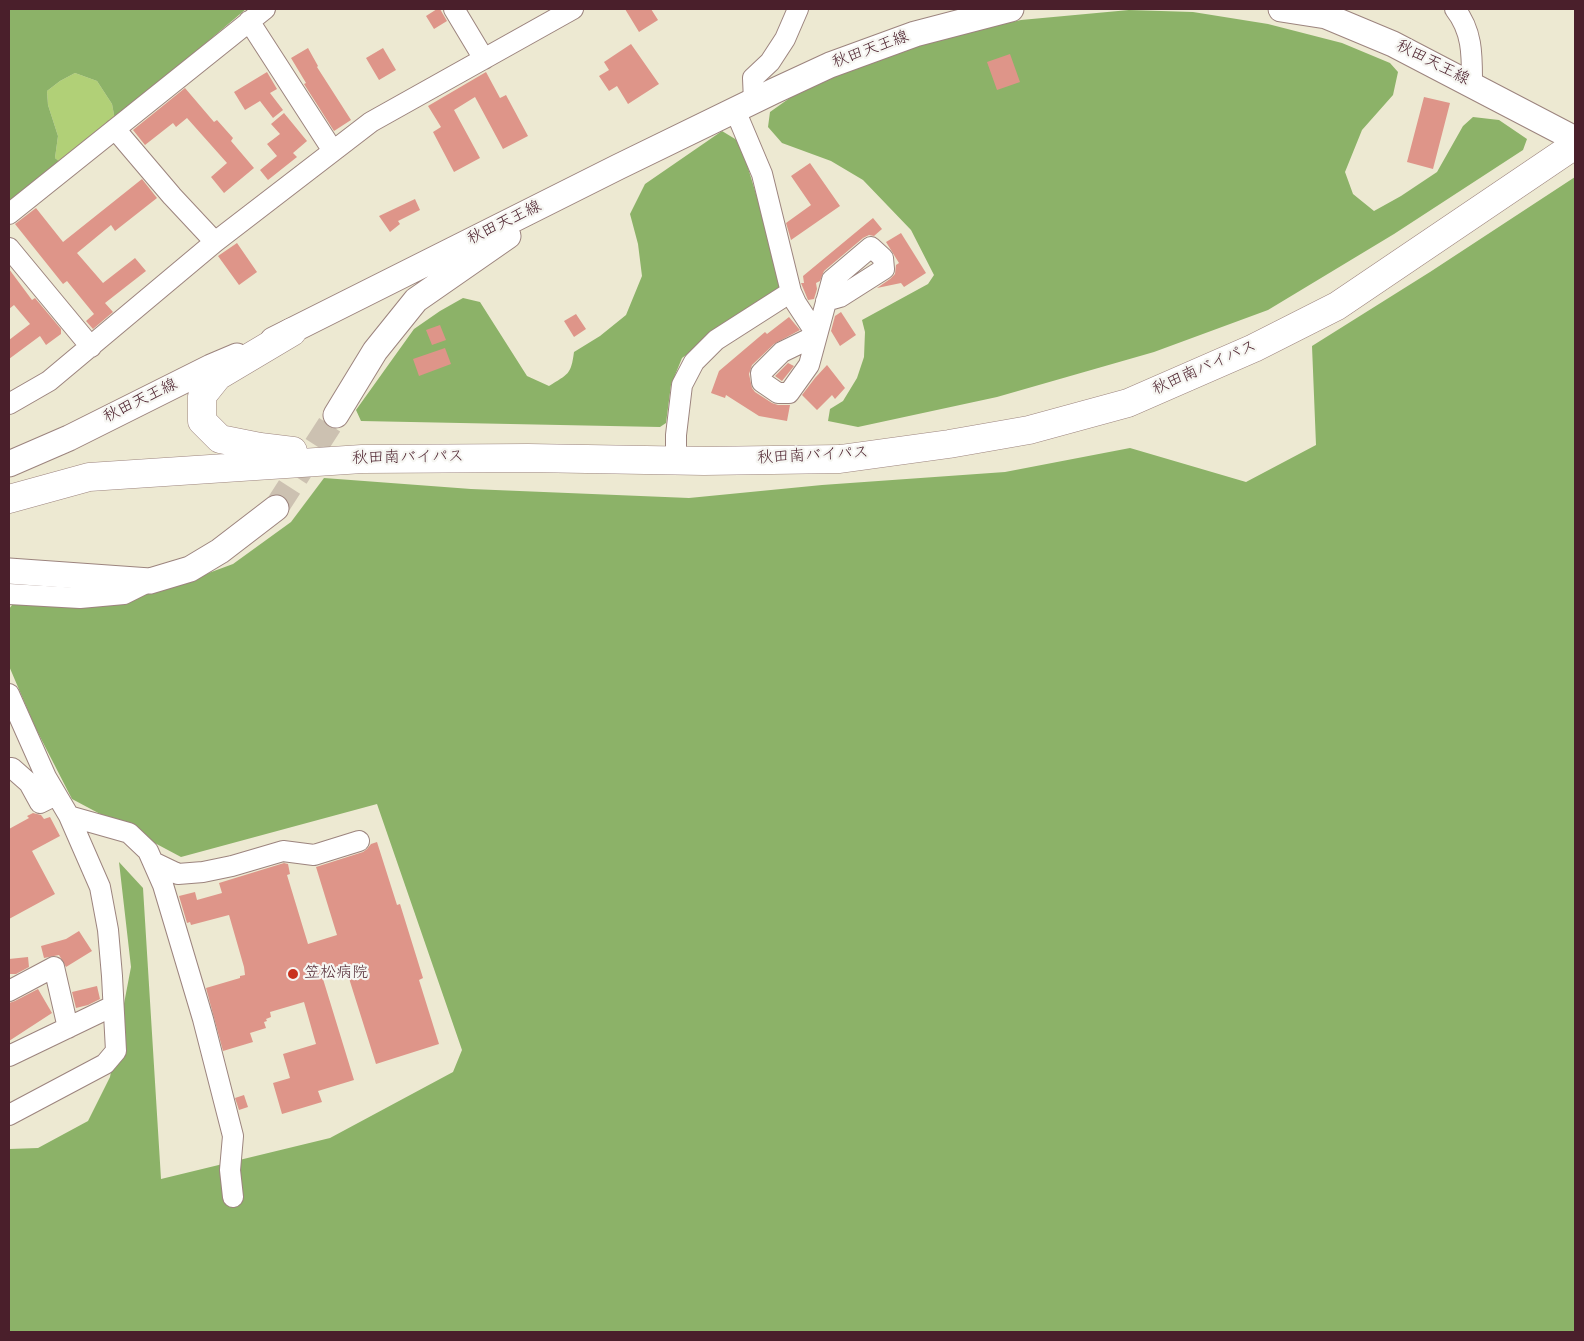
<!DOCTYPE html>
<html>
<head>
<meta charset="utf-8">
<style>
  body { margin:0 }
  #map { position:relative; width:1584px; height:1341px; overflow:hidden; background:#ede9d2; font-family:Kalam,sans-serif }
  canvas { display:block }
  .frame { position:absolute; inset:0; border:10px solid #4a1f2b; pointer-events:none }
</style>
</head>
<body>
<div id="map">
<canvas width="1584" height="1341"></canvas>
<div class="frame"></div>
</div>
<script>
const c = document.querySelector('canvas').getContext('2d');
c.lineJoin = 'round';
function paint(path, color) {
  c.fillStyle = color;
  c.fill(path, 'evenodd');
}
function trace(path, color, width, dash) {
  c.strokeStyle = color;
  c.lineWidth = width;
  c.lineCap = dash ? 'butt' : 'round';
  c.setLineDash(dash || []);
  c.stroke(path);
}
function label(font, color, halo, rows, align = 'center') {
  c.font = font + ' Kalam,"Klee One",sans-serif';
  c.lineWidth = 4.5;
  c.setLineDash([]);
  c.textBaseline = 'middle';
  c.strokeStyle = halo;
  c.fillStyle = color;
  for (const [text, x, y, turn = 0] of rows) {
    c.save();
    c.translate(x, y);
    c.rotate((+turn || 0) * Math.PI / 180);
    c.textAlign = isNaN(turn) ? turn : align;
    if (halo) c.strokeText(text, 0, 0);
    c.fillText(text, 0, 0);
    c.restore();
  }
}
paint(new Path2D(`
  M75 73 97 81 112 104 115 120 60 162 55 158 58 136 48 105 47 91 60 81Z`), '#b1d077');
paint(new Path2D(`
  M9 9H246L115 120 112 104 97 81 75 73 60 81 47 91 48 105 58 136 55 158 60 162 9 201Z
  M1129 10 1193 12 1268 24 1342 43 1390 63 1398 72 1393 95 1362 130 1345 172 1353 194 1374 211 1401 196 1437 172 1463 126 1473 117 1499 120 1527 139 1523 150 1394 234 1268 310 1154 352 997 397 858 427 828 421 830 409 843 401 857 378 864 357 865 332 862 320 928 284 934 275 911 230 863 180 831 161 782 143 768 127 770 112 794 95 831 74 920 42 1021 20Z
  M722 131 740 142 782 278 777 294 703 342 682 358 671 385 666 423 660 427 361 421 356 410 414 329 440 311 463 298 480 302 527 376 549 386C568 374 571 375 574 352L600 336 626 315 642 276 638 244 630 214 645 184Z
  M1575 177V1332H9V1149L38 1148 88 1121 110 1077 131 967 119 862 143 888 161 1179 330 1138 453 1072 462 1050 377 804 181 857 72 799 35 727 9 666V609L12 605 126 600 168 588 233 564 291 522 324 478 471 489 689 498 822 485 1005 472 1130 448 1246 482 1316 445 1312 346 1430 272Z`), '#8cb268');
paint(new Path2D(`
  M437 9H440L447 21 434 29 426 16Z
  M625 9H651L658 20 639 32Z
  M631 44 659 84 628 104 617 86 609 91 599 76 609 70 604 62Z
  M308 48 318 66 317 67 351 120 334 131 304 84 306 83 291 58Z
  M383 48 396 70 379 80 366 58Z
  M1010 54 1020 82 997 90 987 62Z
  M267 72 277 89 270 93 283 110 273 118 260 101 245 110 234 92Z
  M486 72 500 98 506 95 528 136 503 149 475 97 454 110 480 158 454 172 433 132 441 127 428 106Z
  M185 88 214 122 217 120 233 138 231 141 254 168 224 193 211 177 227 163 187 118 176 127 173 123 145 145 133 130Z
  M1424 97 1450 103 1433 169 1407 162Z
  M284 113 307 141 293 153 297 157 268 180 260 170 277 156 267 144 280 134 271 124Z
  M810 163 840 206 791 240 786 223 811 205 791 176Z
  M142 179 157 198 115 231 111 225 77 253 103 283 135 258 146 271 105 303 113 312 93 329 86 321 94 314 67 281 63 284 15 224 36 208 63 242Z
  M415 199 420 210 398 221 400 224 390 232 379 216Z
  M873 218 882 229 874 236 869 235 863 238 824 271 820 281 816 283 817 289 814 299 808 300 801 283H804L803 276Z
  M901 233 926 273 904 287 901 283 877 288 890 279 895 274 896 265 899 263 886 242Z
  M237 243 257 272 239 285 218 256Z
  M9 269 32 300 35 298 61 329V334L46 345 40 336 9 359V340L30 324 14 305 9 309Z
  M841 312 856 335 840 346 831 331 835 316Z
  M576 314 586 329 574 337 564 321Z
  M789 317 800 330 774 344 752 365 749 374 752 388 755 392 772 403 778 405H790L787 421 759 416 726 395 725 398 711 393 719 371 765 332 767 334Z
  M440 325 446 340 432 345 426 330Z
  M445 348 451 364 419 376 413 359Z
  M788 363 794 366 782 381 775 376Z
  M827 365 845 388 835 399 832 395 817 410 802 395 815 378Z
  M33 813 41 815 44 819 50 817 60 836 32 851 55 894 9 919V829L29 818 27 816Z
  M377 842 397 905 400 904 423 978 419 980 439 1044 376 1064 347 972 323 979 354 1080 318 1091 322 1102 282 1114 273 1083 290 1078 283 1054 316 1044 304 1002 270 1012 271 1017 266 1019 267 1021 264 1022 266 1028 250 1033 253 1042 223 1051 206 988 240 978V976L245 975 244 967 229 915 191 925 190 922 187 923 179 896 195 892 197 900 222 893 219 883 284 863 288 864 290 874 287 875 308 944 337 935 316 867 363 852 367 849 371 844Z
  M79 931 92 951 66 967 59 955 44 958 41 946 66 939Z
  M28 957 29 967 16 974H9V959Z
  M97 986 100 999 88 1005 76 1008 72 992Z
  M38 989 52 1013 9 1041V1003L15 1001Z
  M244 1095 248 1107 239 1110 235 1098Z`), '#de9589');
trace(new Path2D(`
  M276 508 336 415`), '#ccc1b1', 25, [25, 12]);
const minor = new Path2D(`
  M454 9 484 59
  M1455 9C1473 32 1472 56 1472 85
  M249 21 333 151
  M754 101 753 78 770 62 785 39 798 9
  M735 110 762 174 791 292 796 303 817 335
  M115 129 172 196 215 242
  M9 214 265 9
  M9 248 91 347
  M817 335 782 352 761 373 762 382 778 393H789L809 365 832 280 871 247 883 258 884 269 840 297 826 301
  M9 404 49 381 215 242 371 122 573 9
  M676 461V435L682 385 694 362 716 340 791 292
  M9 594 80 598 124 594 150 581
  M9 694 46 777 69 816 100 887 108 930 112 976 116 1051 105 1064 9 1115
  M9 768H12L29 783 40 803 56 795
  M69 816 129 833 148 851 163 885 203 1019 233 1136 230 1170 233 1197
  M153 862 178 874 203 872 232 866 283 851 314 855 359 841
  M9 991 54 967 68 1028
  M9 1056 113 1006`);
const major = new Path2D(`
  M1281 9 1326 16 1393 44 1575 139
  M273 340 618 167 774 91 830 65 915 34 1011 9
  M336 415 375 351 416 300 508 236
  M9 464 69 438 211 367 237 356
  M9 571 150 581 190 569 220 551 276 508`);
const highway = new Path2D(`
  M292 332 218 376 202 396V421L220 439 260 447 293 451
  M9 499 89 477 362 459 528 458 704 461 840 459 949 444 1029 430 1128 403 1254 348 1337 306 1575 145`);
trace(minor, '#9c847e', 22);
trace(major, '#9c847e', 27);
trace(highway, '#9c847e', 29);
trace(minor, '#fff', 20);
trace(major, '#fff', 25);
trace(highway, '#fff', 28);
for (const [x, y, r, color] of [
  [293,974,6,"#c8321e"]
]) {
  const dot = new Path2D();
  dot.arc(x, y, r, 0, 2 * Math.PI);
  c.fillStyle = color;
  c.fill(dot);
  trace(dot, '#f6f6f2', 2);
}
label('16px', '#4a1f2b', '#f6f6f2', [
  ["秋田天王線",871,51,-20],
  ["秋田天王線",1432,64,27],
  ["秋田天王線",505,224,-26],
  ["秋田南バイパス",1205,369,-24],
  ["秋田天王線",141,402,-26],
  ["秋田南バイパス",813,457,-3],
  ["秋田南バイパス",408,459,-1]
]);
label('16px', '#4a1f2b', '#f6f6f2', [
  ["笠松病院",304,974]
], 'left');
</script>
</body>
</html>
